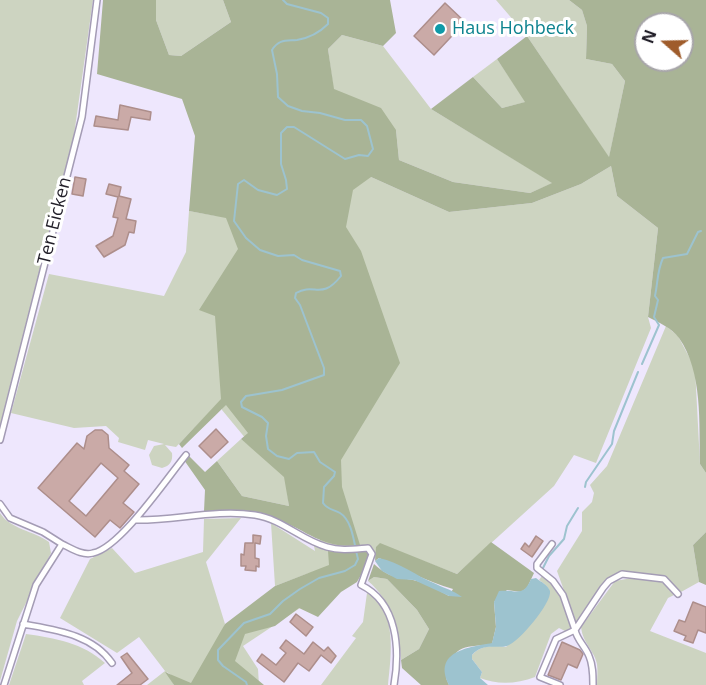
<!DOCTYPE html>
<html>
<head>
<meta charset="utf-8">
<style>
  body { margin:0 }
  #map { position:relative; width:706px; height:685px; overflow:hidden; background:#eee7fd; font-family:"Open Sans",sans-serif }
  canvas { display:block }
  .north { position:absolute; left:634px; top:12px; width:60px; height:60px; box-sizing:border-box; background:#fff; border:2px solid #a7a5a9; border-radius:50%; rotate:290deg; font-size:16px; font-weight:700; line-height:24px; text-align:center; color:#221f29 }
  .north::after { content:''; display:block; margin:auto; width:21px; height:27px; background:#9f5c2b; clip-path:polygon(50% 0,100% 100%,50% 72%,0 100%) }
</style>
</head>
<body>
<div id="map">
<canvas width="706" height="685"></canvas>
<div class="north">N</div>
</div>
<script>
const c = document.querySelector('canvas').getContext('2d');
c.lineJoin = 'round';
function paint(path, color) {
  c.fillStyle = color;
  c.fill(path, 'evenodd');
}
function trace(path, color, width, dash) {
  c.strokeStyle = color;
  c.lineWidth = width;
  c.lineCap = dash ? 'butt' : 'round';
  c.setLineDash(dash || []);
  c.stroke(path);
}
function label(font, color, halo, rows, align = 'center') {
  c.font = font + ' "Open Sans",sans-serif';
  c.lineWidth = 6;
  c.setLineDash([]);
  c.textBaseline = 'middle';
  c.strokeStyle = halo;
  c.fillStyle = color;
  for (const [text, x, y, turn = 0] of rows) {
    c.save();
    c.translate(x, y);
    c.rotate((+turn || 0) * Math.PI / 180);
    c.textAlign = isNaN(turn) ? turn : align;
    if (halo) c.strokeText(text, 0, 0);
    c.fillText(text, 0, 0);
    c.restore();
  }
}
paint(new Path2D(`
  M0 0H93L74 135 0 426Z
  M156 0H223L231 22 181 56 169 55 156 20Z
  M496 0H569L582 10 587 26 586 59 612 64 625 81 609 158 527 36Z
  M342 35 383 46 431 109 553 183 530 193 453 182 399 160 396 130 371 177 449 212 532 203 581 184 611 166 617 196 658 228 648 317 651 328 596 463 574 455 554 486 457 574 382 545 384 552 243 646 258 669 259 685H185L167 672 174 685H147L165 671 139 637 117 653 60 618 90 559 112 548 135 573 203 552 204 519 241 518 206 562 225 624 224 626 309 573 275 586 271 523 315 551 314 546 324 536 287 490 289 506 242 496 217 461 241 439 256 451 222 410V399L176 447 165 445 172 453C173 461 170 466 162 468L152 465 149 455 154 446 164 444 148 440 145 450 118 442 119 438 106 426 74 428 11 413 49 274 164 296 186 252 189 211 217 216 320 49 333 86 328 49Z
  M497 59 526 102 502 108 473 77Z
  M666 326 678 336 695 368 700 464 706 473V532L693 545 699 582 681 592C670 580 662 575 645 574 639 573 633 571 627 572 603 573 588 606 576 624L557 571 582 531V512L592 502 594 493 590 485 607 466Z
  M0 513C10 529 34 531 49 542L51 553 17 621 0 681Z
  M542 576C561 589 566 607 572 627L567 632 559 628 551 634 535 677C517 684 497 685 480 678L482 672 472 659V655C480 645 494 645 506 647 516 636 553 604 549 590 547 585 543 583 539 580Z
  M374 577 387 579 417 610 429 629 419 649 401 660C400 632 390 599 368 581Z
  M632 578C648 579 668 578 674 595L668 598 650 631 706 653V685H597C597 678 598 671 597 664 594 650 583 644 581 627L615 581Z
  M367 593C398 609 391 656 388 685H321L356 638 352 636 363 622Z
  M26 634C55 638 83 643 105 663L82 681 84 685H9Z`), '#cdd4c1');
paint(new Path2D(`
  M103 0H156V20L169 55 181 56 231 22 223 0H390L396 33 383 46 342 35 328 49 334 89 381 108 396 130 399 160 453 182 530 193 552 183 431 109 473 77 502 108 525 102 497 59 527 36 609 157 625 81 612 64 586 59 587 26 582 10 569 0H706V473L700 464C699 424 703 372 679 338 672 328 658 322 648 317L658 228 617 196 611 166 581 184 532 203 449 212 371 177 353 190 346 227 361 251 400 363 341 460 342 487 360 545C321 550 307 529 273 518 250 510 228 511 204 511L205 490 184 460 189 456 205 472 217 461 242 496 289 506 284 477 241 439 248 433 226 405 182 448 179 444 221 399 215 316 199 310 238 249 226 218 189 211 195 136 182 99 97 74ZM646 24H682V60H646Z
  M706 532V585L699 582 693 545Z
  M491 542 534 573 527 588 521 592 507 590 494 602 496 627 492 644C459 648 455 644 446 678L449 685H421L402 668 401 660 419 649 429 629 417 610 387 579 374 577 368 581 374 564C388 577 396 577 413 580 426 583 438 590 449 596L453 589C427 582 403 568 379 558L375 561 376 547 380 543 457 574Z
  M367 550 369 554 366 566 357 582 341 592 318 617 299 608 275 626 245 634 235 661 264 685H174L165 672 191 683 225 624 275 586 329 565 328 551 350 553Z`), '#a9b496');
paint(new Path2D(`
  M379 558C400 562 416 576 436 584 446 589 453 590 462 597L449 596 414 580 397 579 382 571 375 561Z
  M536 578C541 582 548 585 550 591 552 603 519 642 507 646 496 649 483 642 472 655V659L482 672 480 678 488 685H449C432 651 470 647 492 643L496 627 494 602 499 591C516 589 523 598 531 579Z`), '#9dc3cf');
trace(new Path2D(`
  M642 364 659 325 654 317 658 300 655 296C658 282 657 271 663 258L687 254 698 232 701 231
  M585 487 586 482 612 444 614 431 638 372
  M542 570 549 556 564 539 567 526 578 508
  M247 685 246 682 223 666 218 660V650L244 623 270 614 283 601 300 589 319 578 345 571 355 565 358 559C354 545 353 521 340 513 333 509 328 510 323 503L324 487 334 476 335 472 320 462 314 452 297 453 289 459 277 456 268 449 266 436 268 423 262 417 242 407 241 402 246 396 282 390 324 375V368L300 305 295 298 296 293C315 282 321 301 341 276L340 271 302 260 294 255 278 256 260 250 246 238 234 221 238 184 244 180 258 190 277 195 287 189 286 180 281 164V133L287 127H294L345 159 359 155 368 156 373 149 367 126 361 120H345L320 113 302 111 288 106 278 97 277 74 272 50C279 39 286 41 297 40 309 38 320 32 328 24V18L321 13 287 4 283 0`), '#9dc3cf', 2);
const building = new Path2D(`
  M445 3 465 22 434 55 414 36Z
  M120 105 151 112 150 120 131 117 128 130 94 126 96 116 118 120Z
  M75 177 86 179 83 196 72 194Z
  M109 184 121 187 119 196 131 199 126 219 136 221 134 233 129 232 125 245 104 257 96 246 113 236 118 218 113 217 118 197 106 194Z
  M216 429 228 442 211 458 199 446Z
  M95 430H102L108 435 109 448 129 465 124 471 139 484 123 503 134 512 120 528 110 520 95 537 38 488 77 443 84 449 87 436ZM101 463 118 478 86 516 69 501Z
  M253 535 261 536 260 544 255 543V558L259 559V567L256 566V571L245 570 246 566H241V554L244 555 245 543H253Z
  M536 536 543 541 532 557 521 549 525 543 529 547Z
  M693 602 706 607V633L698 630 693 643 684 640 686 636 674 631 679 620 685 622Z
  M296 614 313 627 306 636 290 622Z
  M286 640 304 654 313 642 324 651 328 647 336 656 331 663 321 655 309 671 298 663 284 682 257 661 262 654 276 665 286 653 280 648Z
  M562 642 580 650 583 654 577 668 568 664 561 680 548 675Z
  M127 653 148 679 140 685H117L132 673 121 657Z`);
paint(building, '#caaaa7');
trace(building, '#ad8e8b', 1.5);
const service = new Path2D(`
  M0 440 82 117 97 0
  M0 504 10 518 43 532 62 544 36 585 4 685
  M135 520C174 521 215 509 255 515 282 519 301 540 327 547 340 551 354 549 368 548L372 554 361 585C398 603 400 650 394 685
  M62 544C71 548 82 556 93 553 120 548 167 478 186 455
  M552 544 537 564V568L553 581 563 595 575 630 556 639 540 677 560 685
  M23 624C55 630 92 634 112 663
  M593 685C593 675 593 665 589 656 585 646 577 640 575 630L603 588 609 581 622 574 664 579 678 594`);
trace(service, '#a49cb5', 8);
trace(service, '#fff', 5);
for (const [x, y, r, color] of [
  [440,29,6,"#0f9aa8"]
]) {
  const dot = new Path2D();
  dot.arc(x, y, r, 0, 2 * Math.PI);
  c.fillStyle = color;
  c.fill(dot);
  trace(dot, '#fff', 2);
}
label('18px', '#0d838f', '#fff', [
  ["Haus Hohbeck",452,29]
], 'left');
label('18px', '#221f29', '#fff', [
  ["Ten Eicken",55,221,-76]
]);
</script>
</body>
</html>
